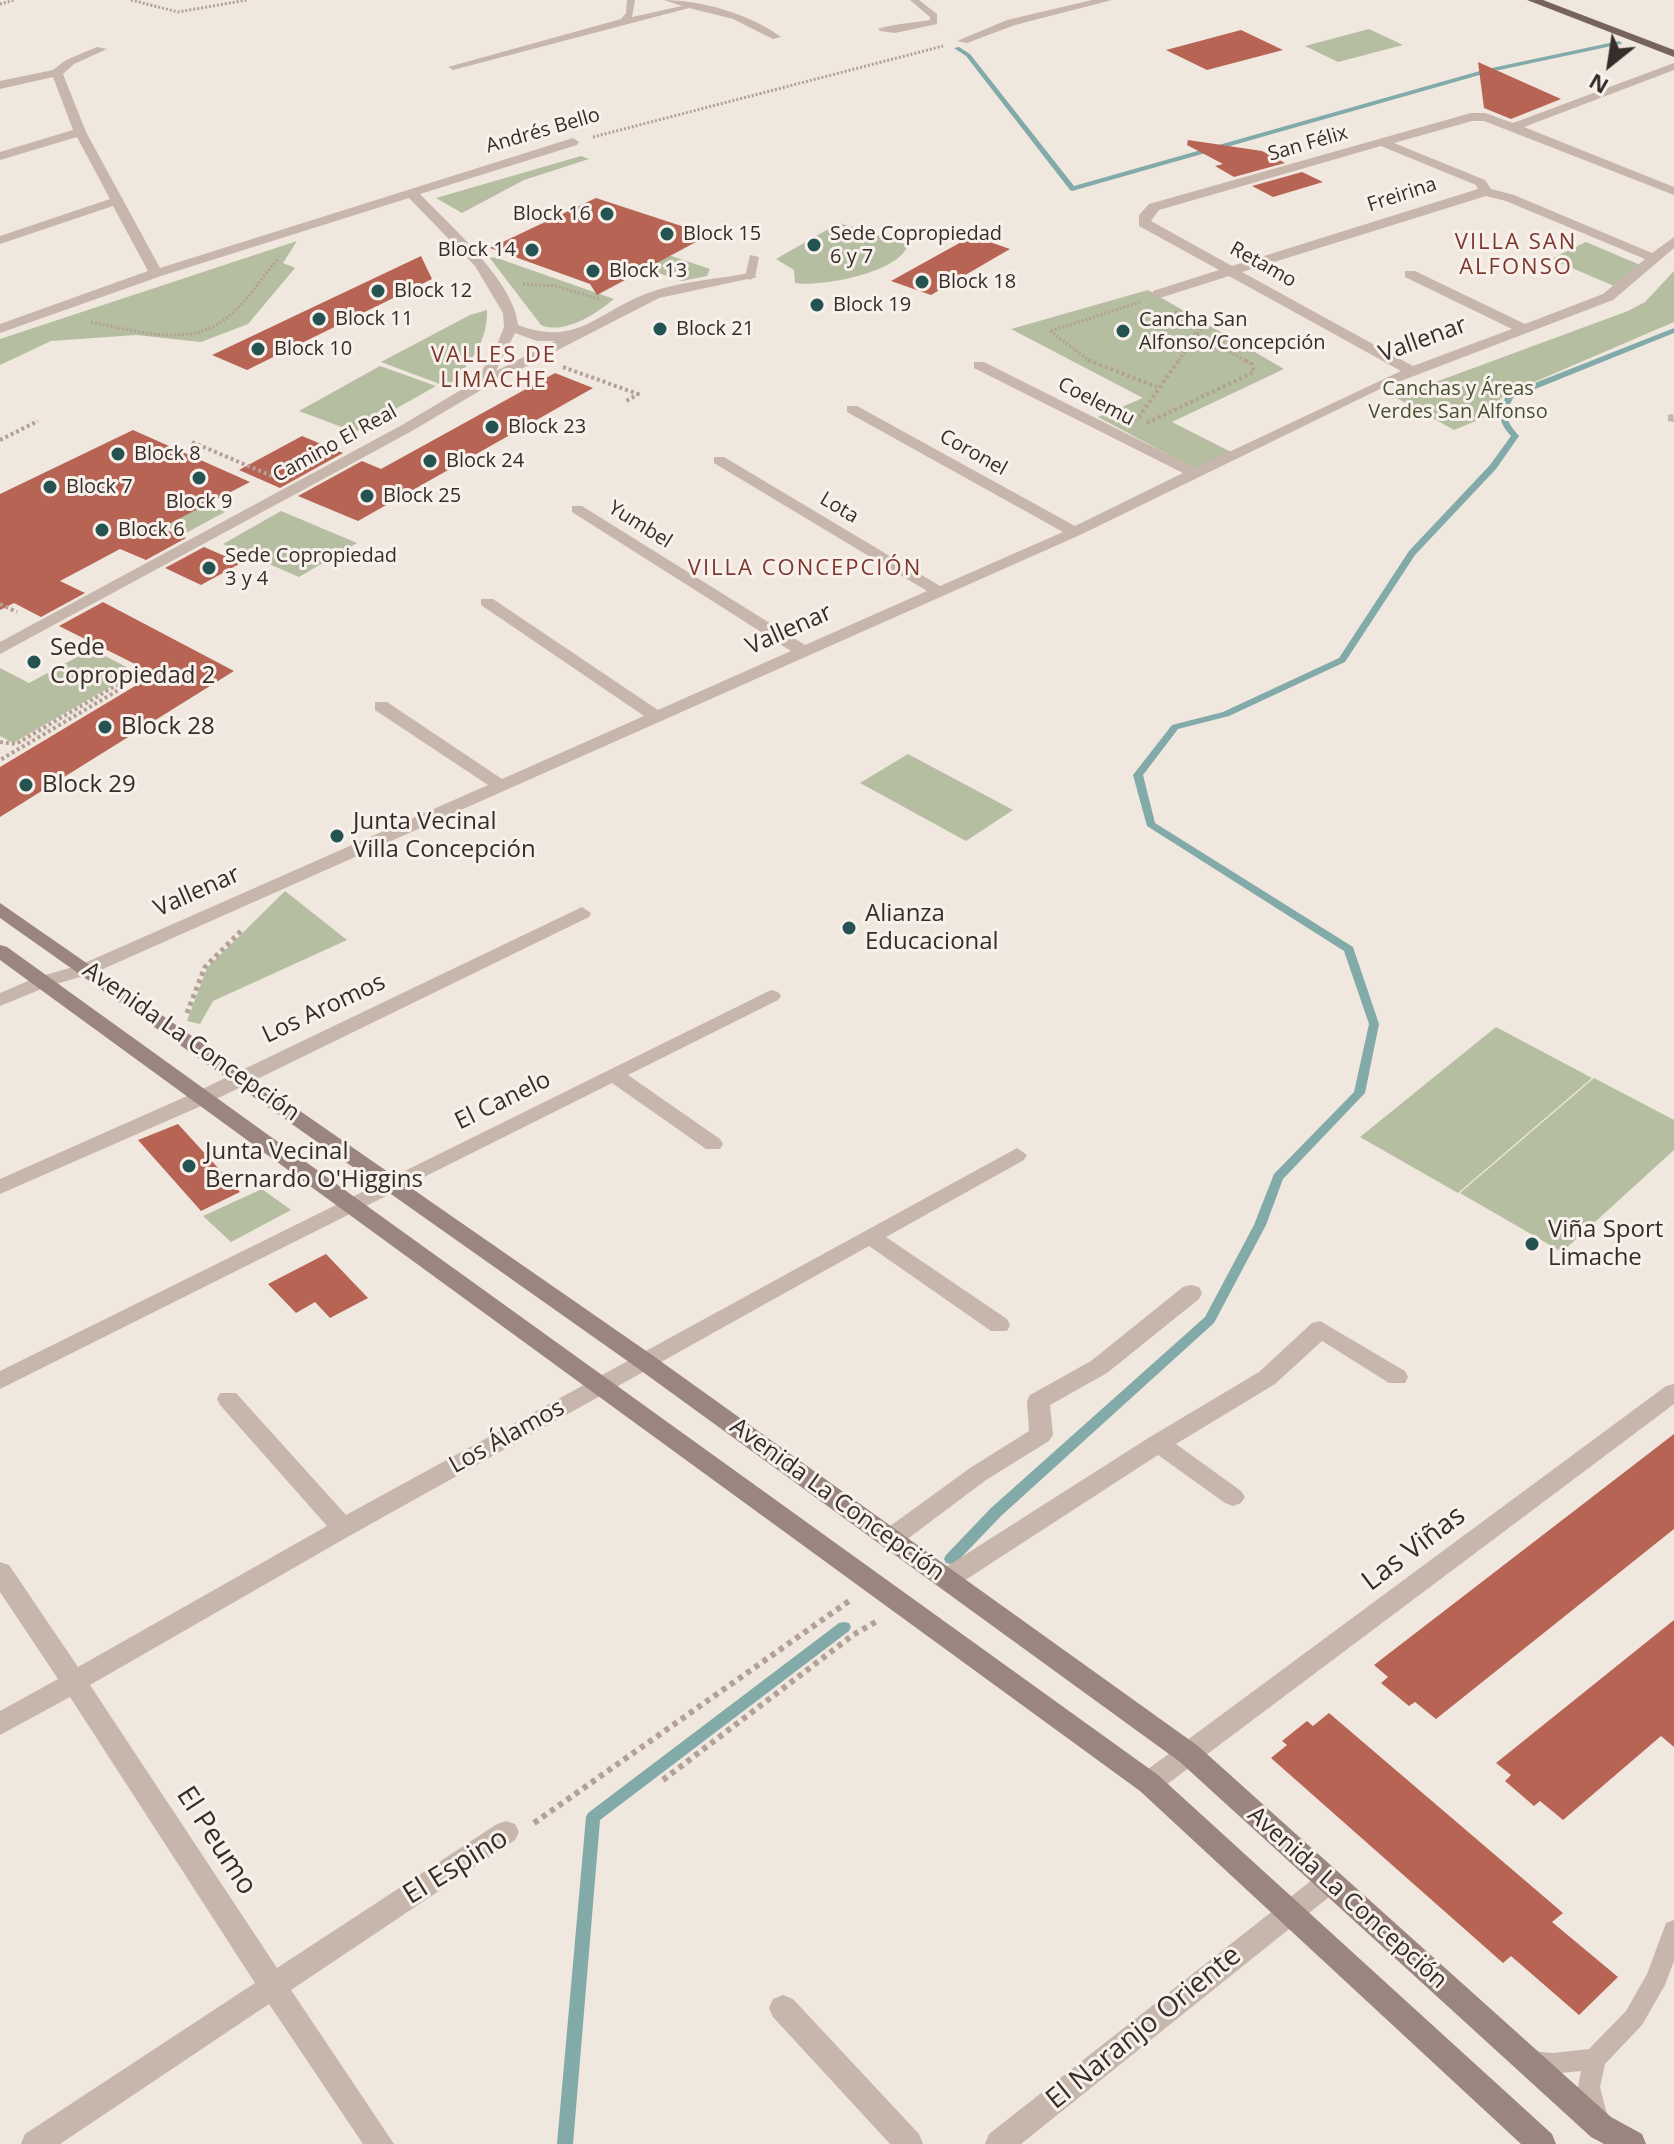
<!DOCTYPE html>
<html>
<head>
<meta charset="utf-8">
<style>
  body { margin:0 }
  #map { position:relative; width:1674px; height:2144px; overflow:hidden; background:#f0e7df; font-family:"Open Sans",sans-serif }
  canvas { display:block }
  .north { position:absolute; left:1570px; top:24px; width:80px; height:80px; -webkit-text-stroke:6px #f8f1eb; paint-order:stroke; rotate:210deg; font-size:22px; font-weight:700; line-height:32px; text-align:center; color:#362d2a }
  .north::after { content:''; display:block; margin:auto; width:28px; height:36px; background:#362d2a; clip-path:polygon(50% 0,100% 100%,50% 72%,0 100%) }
</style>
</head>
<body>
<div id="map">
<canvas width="1674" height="2144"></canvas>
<div class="north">N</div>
</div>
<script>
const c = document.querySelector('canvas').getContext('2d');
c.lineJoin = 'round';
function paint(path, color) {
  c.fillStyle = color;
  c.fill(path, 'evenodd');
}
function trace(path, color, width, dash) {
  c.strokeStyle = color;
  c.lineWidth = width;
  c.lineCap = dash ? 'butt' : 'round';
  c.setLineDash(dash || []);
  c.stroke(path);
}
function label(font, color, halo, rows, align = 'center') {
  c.font = font + ' "Open Sans",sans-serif';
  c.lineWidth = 6;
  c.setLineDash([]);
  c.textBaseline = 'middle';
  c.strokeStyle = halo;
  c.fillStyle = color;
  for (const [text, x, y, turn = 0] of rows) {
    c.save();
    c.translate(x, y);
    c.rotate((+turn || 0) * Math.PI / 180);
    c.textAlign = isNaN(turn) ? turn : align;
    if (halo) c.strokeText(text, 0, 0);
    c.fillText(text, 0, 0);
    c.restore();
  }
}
paint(new Path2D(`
  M1369 29 1403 45 1338 62 1305 46Z
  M581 156 589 159 524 180 462 213 436 198Z
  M839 223 908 245C899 273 821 287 795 283L794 270 776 259Z
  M594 230 710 269 707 276 682 281 570 243Z
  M297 241 283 263 295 268 248 324 201 342 136 335 51 341 0 365V339Z
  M1586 242 1645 267 1621 289 1551 259Z
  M489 257 497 258 614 299C596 314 564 335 541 325Z
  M1674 271V322L1504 395 1483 418 1454 430 1395 397 1628 311 1645 302Z
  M1148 290 1284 369 1172 422 1231 452 1195 469 1098 417 1143 398 1011 329Z
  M487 310C488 342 469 365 448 387L381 362 470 315Z
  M380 366 436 386 355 432 299 411Z
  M147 477 225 512 184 534 106 499Z
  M281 511 357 543 299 577 223 544Z
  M92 649 136 672 13 743 0 736V668L29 683Z
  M908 754 1013 810 966 841 860 783Z
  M285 891 347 940 213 1001 200 1024 187 1021 207 968Z
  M1496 1027 1592 1078 1458 1193 1360 1137Z
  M1594 1078 1674 1120V1150L1562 1252 1460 1193Z
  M262 1189 291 1210 231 1242 203 1216Z`), '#b6bea1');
paint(new Path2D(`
  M1619 41 1622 43 1621 44 1490 72 1072 191 1070 190 966 56 954 48 959 47 970 54 1074 186 1487 69Z
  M1674 328V333L1513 398C1504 416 1506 421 1519 436L1496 469 1415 555 1345 662 1229 716 1178 729 1143 775 1155 823 1353 947 1379 1024 1365 1093 1283 1179 1266 1225 1214 1323 1001 1516 956 1563 951 1564 946 1563 944 1559 946 1555 991 1508 1205 1317 1254 1225 1274 1174 1354 1092 1369 1024 1344 951 1147 826 1133 775 1172 725 1223 712 1339 658 1409 551 1490 465 1511 436C1497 421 1498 411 1507 394Z
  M844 1622 849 1623 851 1627 849 1631 600 1820 573 2144H557L586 1817 588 1813 839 1623Z`), '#81aaa8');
paint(new Path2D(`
  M1241 30 1283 50 1207 70 1166 50Z
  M1478 62 1561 99 1511 119 1484 108Z
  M1188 140 1262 151 1285 163 1234 177 1215 166 1223 164 1187 145Z
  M1302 172 1323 182 1273 197 1252 186Z
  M596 198 654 217 709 235 597 295 590 284 490 248Z
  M972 236 1010 249 931 295 891 281Z
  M421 256 432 279 247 370 212 355Z
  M555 373 593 388 358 521 298 496 362 461 381 469Z
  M133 430 250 482 161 528 186 538 146 560 120 549 60 581 85 593 41 617 14 603 0 610V494Z
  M302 436 343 453 280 488 239 470Z
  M204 547 241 563 201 585 165 568Z
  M103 602 234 671 0 817V767L155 674 59 626Z
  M178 1124 240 1192 201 1211 138 1140Z
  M326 1254 368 1298 330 1318 315 1302 296 1313 268 1284Z
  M1674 1434V1529L1436 1719 1415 1702 1409 1706 1381 1683 1388 1677 1374 1665Z
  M1674 1620V1747L1661 1736 1563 1820 1540 1801 1534 1806 1505 1781 1511 1775 1496 1763Z
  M1329 1713 1563 1913 1552 1922 1618 1977 1579 2015 1511 1956 1503 1963 1271 1758 1287 1745 1282 1741 1307 1721 1313 1726Z`), '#b86455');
trace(new Path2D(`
  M131 0 178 12 247 0
  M0 4 15 0
  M593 137 943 46
  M523 284 555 286 599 299
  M1175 311 1201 328 1178 362
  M91 322C133 330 186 348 224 320 246 304 260 279 278 259
  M1050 331 1091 362
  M1051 331 1140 302
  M1194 333 1248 362`), '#b3a097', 3, [2, 2]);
trace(new Path2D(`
  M1088 360 1157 387
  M563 367 638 394 626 401
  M1133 419 1139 417 1179 360
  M1147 423 1254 372 1252 364 1244 360
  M0 440 38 421
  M192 442 272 476
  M0 604 17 612
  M0 742 16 744 117 685 122 688 0 760`), '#b3a097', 4, [3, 3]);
trace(new Path2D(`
  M187 1013 205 967 242 930`), '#b3a097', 5, [4, 4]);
trace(new Path2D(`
  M663 1780 853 1635 879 1620
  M534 1823 849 1601`), '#b3a097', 6, [5, 5]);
paint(new Path2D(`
  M627 0H635L632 17 682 6 664 0C701 0 750 14 781 37L773 39 733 19 689 8 453 70 448 67 621 19 626 13Z
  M910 0H919L937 14V24L895 33 880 31 878 29C891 24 914 23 930 20V17Z
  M750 255 759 257 755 277 750 280 745 277Z
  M1674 1920V1961L1665 1985 1642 2025 1605 2064 1600 2087 1608 2118 1605 2126 1597 2129 1589 2126 1578 2087 1581 2071C1561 2073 1540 2076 1521 2068L1518 2061 1521 2054 1529 2051 1553 2053 1589 2049 1626 2011 1647 1974 1666 1923Z`), '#c7b6ac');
paint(new Path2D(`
  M1092 0H1112L1015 25 967 43 957 41 1007 20Z
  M97 47 107 49 74 64 63 74 86 132 160 268 573 138 579 142 577 145 420 194C449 224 515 283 518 325 579 348 598 310 651 292 682 281 718 279 750 273L757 277 659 298 486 387 412 431 0 654V642L402 425 476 381 496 347 504 327 503 313 475 266 409 198 161 276 0 333V324L148 271 113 206 0 244V236L110 199 77 137 0 160V152L73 130 53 77 0 89V81L53 70 66 60ZM515 333 537 341H555L496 371Z
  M1674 63V70L1524 127 1674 187V195L1484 121H1472L1394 143 1485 180 1491 189 1514 195 1652 253 1674 237V248L1613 300 1380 389 1080 535 94 973 49 986 0 1006V993L35 978 80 965 488 785 375 710V702H387L502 779 644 716 481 605V599H493L658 710 791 651 572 512V506H582L805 645 927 591 714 463V457H724L940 586 1063 532 847 412V406H857L1075 526 1183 473 974 368V362H984L1195 468 1401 371 1229 276 1163 297H1153V291L1219 270 1139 226V215L1149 204 1471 113H1485L1513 123ZM1381 146 1476 185 1478 189 1232 266 1151 221 1159 210ZM1486 196 1506 201 1645 259 1603 294 1525 324 1415 271H1405V277L1512 329 1413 366 1242 272Z
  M1673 414 1674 422 1668 421V415Z
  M582 907 591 913 589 917 208 1103 0 1194V1179L194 1093Z
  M771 990 778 992 781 996 778 1000 628 1075 720 1139 723 1144 720 1149H706L612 1083 0 1389V1371Z
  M1017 1148 1027 1155 1024 1160 886 1237 1007 1319 1010 1325 1007 1331H991L869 1246 351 1535 90 1685 277 1968 497 1824 506 1821 515 1824 519 1832 515 1840 291 1990 394 2144H363L269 2004 60 2144H21L25 2134 255 1983 70 1697 0 1735V1711L58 1679 0 1592V1562L9 1565 78 1667 327 1526 220 1405 217 1399 220 1393H236L346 1515Z
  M1191 1285 1199 1287 1202 1293 1199 1299 1107 1373 1050 1405 1053 1435 1049 1441 986 1480 898 1546 890 1548 882 1546 878 1539 882 1532 970 1468 1029 1431 1027 1401 1030 1395 1091 1361 1183 1287Z
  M1320 1321 1405 1371 1408 1377 1405 1383H1389L1322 1341 1275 1384 1176 1444 1241 1491 1245 1497 1241 1503 1233 1506 1225 1503 1158 1455 956 1586 947 1589 938 1586 935 1579 938 1572 1150 1437 1259 1372 1312 1323Z
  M1674 1384V1404L1158 1791 1149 1794 1140 1791 1136 1783 1140 1775 1666 1386Z
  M1330 1869 1339 1873 1343 1881 1339 1889 1021 2144H985L989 2134 1321 1873Z
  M783 1995 793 1999 919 2134 923 2144H890L773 2017 769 2008 773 1999Z`), '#c7b6ac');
paint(new Path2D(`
  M0 903 652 1355 1198 1746 1611 2117 1642 2134 1646 2144H1604L1591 2137 1180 1762 636 1367 0 918Z
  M0 945 7 947 1158 1775 1552 2134 1556 2144H1521L1140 1791 0 960Z`), '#9a867e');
paint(new Path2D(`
  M1527 0H1543L1674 50V57Z`), '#76635d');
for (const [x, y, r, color] of [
  [607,214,8,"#245352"],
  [667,234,8,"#245352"],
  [814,245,8,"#245352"],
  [532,250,8,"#245352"],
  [593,271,8,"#245352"],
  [922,282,8,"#245352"],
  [378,291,8,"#245352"],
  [817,305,8,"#245352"],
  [319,319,8,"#245352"],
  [660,329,8,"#245352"],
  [1123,331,8,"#245352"],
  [258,349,8,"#245352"],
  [492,427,8,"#245352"],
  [118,454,8,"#245352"],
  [430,461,8,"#245352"],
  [199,478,8,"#245352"],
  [50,487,8,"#245352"],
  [367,496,8,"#245352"],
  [102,530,8,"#245352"],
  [209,568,8,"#245352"],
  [34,662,8,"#245352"],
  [105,727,8,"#245352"],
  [26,785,8,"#245352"],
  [337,836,8,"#245352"],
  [849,928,8,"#245352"],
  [189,1166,8,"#245352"],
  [1532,1244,8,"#245352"]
]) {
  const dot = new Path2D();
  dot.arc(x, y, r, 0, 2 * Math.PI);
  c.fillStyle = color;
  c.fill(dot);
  trace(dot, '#f8f1eb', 3);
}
label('20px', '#362d2a', '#f8f1eb', [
  ["Andrés Bello",543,131,-16],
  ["San Félix",1308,144,-16],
  ["Freirina",1402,195,-18],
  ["Retamo",1263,265,29],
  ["Coelemu",1096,402,27],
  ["Camino El Real",335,444,-29],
  ["Coronel",973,453,29],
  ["Lota",839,508,31],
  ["Yumbel",640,525,32]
]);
label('20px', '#362d2a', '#f8f1eb', [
  ["Block 16",591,214,"right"],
  ["Block 15",683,234],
  ["Sede Copropiedad",830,234],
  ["6 y 7",830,257],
  ["Block 14",516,250,"right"],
  ["Block 13",609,271],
  ["Block 18",938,282],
  ["Block 12",394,291],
  ["Block 19",833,305],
  ["Block 11",335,319],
  ["Cancha San",1139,320],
  ["Alfonso/Concepción",1139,343],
  ["Block 21",676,329],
  ["Block 10",274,349],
  ["Block 23",508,427],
  ["Block 8",134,454],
  ["Block 24",446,461],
  ["Block 7",66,487],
  ["Block 25",383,496],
  ["Block 9",199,502,"center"],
  ["Block 6",118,530],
  ["Sede Copropiedad",225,556],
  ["3 y 4",225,579]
], 'left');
label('20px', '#485131', '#f8f1eb', [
  ["Canchas y Áreas",1458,389],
  ["Verdes San Alfonso",1458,412]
]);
c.letterSpacing = '2px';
label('22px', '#7c382c', '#f8f1eb', [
  ["VILLA SAN",1516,243],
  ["ALFONSO",1516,268],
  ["VALLES DE",494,356],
  ["LIMACHE",494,381],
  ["VILLA CONCEPCIÓN",805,569]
]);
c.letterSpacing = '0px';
label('24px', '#362d2a', '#f8f1eb', [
  ["Vallenar",1423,340,-20],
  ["Vallenar",789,630,-24],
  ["Vallenar",197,892,-24],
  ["Los Aromos",324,1009,-25],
  ["Avenida La Concepción",191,1042,35],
  ["El Canelo",503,1101,-26],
  ["Los Álamos",507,1437,-29],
  ["Avenida La Concepción",837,1500,36],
  ["Avenida La Concepción",1347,1898,42]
]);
label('24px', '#362d2a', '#f8f1eb', [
  ["Sede",50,648],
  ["Copropiedad 2",50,676],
  ["Block 28",121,727],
  ["Block 29",42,785],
  ["Junta Vecinal",353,822],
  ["Villa Concepción",353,850],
  ["Alianza",865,914],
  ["Educacional",865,942],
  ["Junta Vecinal",205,1152],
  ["Bernardo O'Higgins",205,1180],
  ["Viña Sport",1548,1230],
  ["Limache",1548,1258]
], 'left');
label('28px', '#362d2a', '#f8f1eb', [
  ["Las Viñas",1414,1549,-37],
  ["El Peumo",216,1841,57],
  ["El Espino",456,1867,-32],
  ["El Naranjo Oriente",1144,2028,-39]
]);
</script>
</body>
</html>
